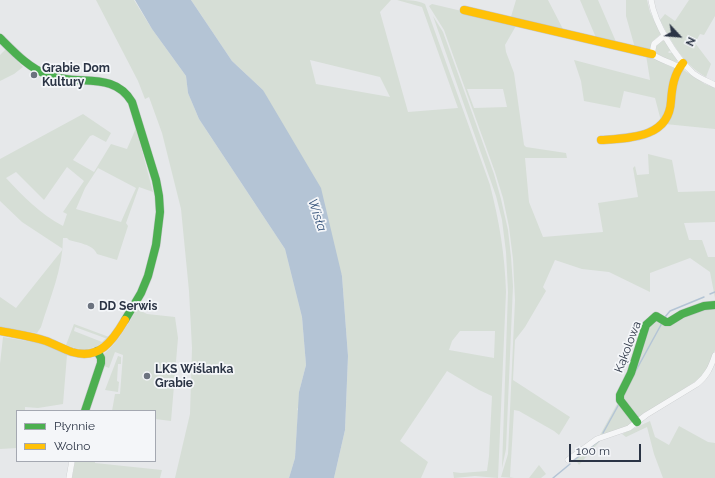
<!DOCTYPE html>
<html>
<head>
<meta charset="utf-8">
<style>
  body { margin:0 }
  #map { position:relative; width:715px; height:478px; overflow:hidden; background:#e6e8ea; font-family:Raleway,sans-serif }
  canvas { display:block }
  .legend { position:absolute; left:16px; top:410px; width:140px; height:52px; box-sizing:border-box; background:#f4f6f9; border:1px solid #a4a8b1; margin:0; padding:5px 7px; list-style:none; font-size:12px; color:#2b3445 }
  .legend li { display:flex; align-items:center; gap:8px; height:20px }
  .legend b { width:20px; border:1px solid #a4a8b1 }
  .north { position:absolute; left:659px; top:16px; width:40px; height:40px; -webkit-text-stroke:3px #f4f6f9; paint-order:stroke; rotate:116deg; font-size:11px; font-weight:700; line-height:16px; text-align:center; color:#2b3445 }
  .north::after { content:''; display:block; margin:auto; width:14px; height:18px; background:#2b3445; clip-path:polygon(50% 0,100% 100%,50% 72%,0 100%) }
  .scale { position:absolute; left:569px; top:444px; width:72px; height:18px; box-sizing:border-box; border:2px solid #2b3445; border-top:0; padding-left:5px; font-size:12px; line-height:14px; white-space:nowrap; color:#2b3445; -webkit-text-stroke:3px #f4f6f9; paint-order:stroke }
</style>
</head>
<body>
<div id="map">
<canvas width="715" height="478"></canvas>
<ul class="legend">
<li><b style="height:5px;background:#4caf50"></b>Płynnie</li>
<li><b style="height:5px;background:#ffc107"></b>Wolno</li>
</ul>
<div class="north">N</div>
<div class="scale">100 m</div>
</div>
<script>
const c = document.querySelector('canvas').getContext('2d');
c.lineJoin = 'round';
function paint(path, color) {
  c.fillStyle = color;
  c.fill(path, 'evenodd');
}
function trace(path, color, width, dash) {
  c.strokeStyle = color;
  c.lineWidth = width;
  c.lineCap = dash ? 'butt' : 'round';
  c.setLineDash(dash || []);
  c.stroke(path);
}
function label(font, color, halo, rows, align = 'center') {
  c.font = font + ' Raleway,sans-serif';
  c.lineWidth = 3.5;
  c.setLineDash([]);
  c.textBaseline = 'middle';
  c.strokeStyle = halo;
  c.fillStyle = color;
  for (const [text, x, y, turn = 0] of rows) {
    c.save();
    c.translate(x, y);
    c.rotate((+turn || 0) * Math.PI / 180);
    c.textAlign = isNaN(turn) ? turn : align;
    if (halo) c.strokeText(text, 0, 0);
    c.fillText(text, 0, 0);
    c.restore();
  }
}
paint(new Path2D(`
  M96 0H134L152 29 186 76 188 93 199 119 285 249 302 317 306 365 299 392V410L297 408 298 411 295 458 289 478H175L190 414 192 348 189 291 181 209 162 133 149 97 145 99 138 81Z
  M191 0H391L380 12 408 112 458 108 422 7 397 0C406 0 418 0 425 4L490 185C499 220 505 255 506 292L498 478 475 476 454 478 453 472 461 473 487 471 489 456 492 396 479 390 447 371 400 441 428 462 421 478H334L345 430 348 356 342 276 263 90 232 61ZM310 60 380 77 390 97 316 84ZM460 331H495L494 358 449 350 452 341Z
  M516 0H548L565 33 510 20Z
  M580 0H598L617 44 597 40Z
  M626 0H647L650 12 661 34 652 42 649 52 635 48 626 16Z
  M689 0H715V16L704 35 700 34 695 43 711 64 706 77C683 64 672 43 660 20L665 14 675 21Z
  M432 4 517 24 505 45 506 52 514 73 524 145 526 147 566 153 567 158H525L529 202 543 237 603 232 598 203 638 197 633 168 635 166 637 175 649 174 648 154 672 160 678 192 715 191V222L684 223 689 240H702L708 257H715V298L710 272 690 258 650 273V292L609 272 582 269 555 260 543 287 546 291 525 327 515 340 513 380 570 417 559 435 554 431 519 411 514 410 510 477 514 478 501 477 508 454 515 300 513 259 509 227 503 198 495 172 444 30 429 6ZM467 89H503L507 107 474 108Z
  M433 16 443 32 494 174 501 199 508 230 511 257 513 286 506 449 502 468 508 292 506 252 502 220 496 196Z
  M661 40 665 41 671 50 668 52 669 53H673L678 61 676 62 661 57 655 52V46Z
  M6 49 23 67 14 74 0 81V55Z
  M646 55 675 67 665 117 661 121 655 98 624 91 620 108 584 101 581 81 574 60 650 80Z
  M682 69 705 84 715 88V129L665 124 675 85Z
  M83 114 111 133 106 142 93 135 90 136 73 160 94 172 111 144 127 149 136 128 153 192 139 187 126 223 128 226 117 260 97 254C93 244 78 243 69 240L67 238H63C63 268 50 298 41 327L37 333 0 327V297L16 308 63 249 22 222 0 201V159ZM67 167 84 181 63 212 67 214 63 226C40 214 23 196 6 178L16 172 44 200ZM98 168 136 188 121 222 76 209 85 188Z
  M715 307V350L712 360 702 377 638 419 623 402 622 395 642 341 654 318 665 323 681 316Z
  M137 309 147 314 175 317 178 338 171 421 155 419V411H112L115 394H120L123 355 115 352 109 368 104 366V354C119 341 127 326 137 309Z
  M74 324 109 337C94 351 84 352 66 345ZM75 327 105 338H106L102 342 74 331Z
  M3 337 45 344 67 355 63 404 38 408 25 407V411H17V448L0 449V364Z
  M118 356 121 357V364H118L117 381 119 382 118 392 105 390Z
  M619 402 634 420C627 430 612 432 600 435L617 404Z
  M650 421 655 437 669 445 679 426 708 442 715 443V478H663L654 454 647 427 626 437 622 434Z
  M599 439 601 440 579 465 574 457Z
  M75 461H95V463L162 470 160 478H72Z
  M539 465 546 474 541 478H529Z`), '#d6ded6');
paint(new Path2D(`
  M135 0H191L232 61 263 90 321 188 342 276 348 356 345 430 334 478H289L295 458 299 392 306 365 302 317 285 249 199 119 188 93 186 76 152 29Z`), '#b4c4d5');
trace(new Path2D(`
  M710 294 715 292
  M665 317 670 311 704 297
  M634 374 662 323
  M603 433 619 404
  M573 461 600 440
  M553 478 570 464`), '#b4c4d5', 1.5);
const street = new Path2D(`
  M651 0C655 24 675 57 693 73 699 78 707 81 715 85
  M665 35 654 44 652 54C660 60 670 62 679 67
  M568 460 597 439 629 428 646 415 697 384C707 376 711 367 715 355
  M69 478 72 461`);
const fast = new Path2D(`
  M0 38C15 53 29 68 48 75 78 87 113 70 132 102L156 180 159 196 160 212 156 245 148 276 141 293 125 320
  M85 411 101 363V358L97 351
  M637 422 620 400V395L631 373 646 325 656 316 666 322H669L682 314 704 306 715 305`);
const slow = new Path2D(`
  M464 10 652 54
  M601 140C630 138 669 138 671 101 672 87 674 74 683 63
  M0 331C15 334 31 336 46 341 54 344 63 349 72 352 99 360 112 342 125 320`);
trace(street, '#c4c6c8', 6);
trace(fast, '#c4c6c8', 9);
trace(slow, '#c4c6c8', 9);
trace(street, '#f5f6f7', 5.5);
trace(fast, '#4caf50', 8);
trace(slow, '#ffc107', 8);
for (const [x, y, r, color] of [
  [34,75,4,"#6c737f"],
  [91,306,4,"#6c737f"],
  [147,376,4,"#6c737f"]
]) {
  const dot = new Path2D();
  dot.arc(x, y, r, 0, 2 * Math.PI);
  c.fillStyle = color;
  c.fill(dot);
  trace(dot, '#f4f6f9', 1.5);
}
label('bold 12px', '#2b3445', '#f4f6f9', [
  ["Grabie Dom",42,68],
  ["Kultury",42,82],
  ["DD Serwis",99,306],
  ["LKS Wiślanka",155,369],
  ["Grabie",155,383]
], 'left');
label('12px', '#2b3445', '#f4f6f9', [
  ["Kąkolowa",628,347,-69]
]);
label('italic 13px', '#34527a', '#f4f6f9', [
  ["Wisła",317,215,71]
]);
</script>
</body>
</html>
